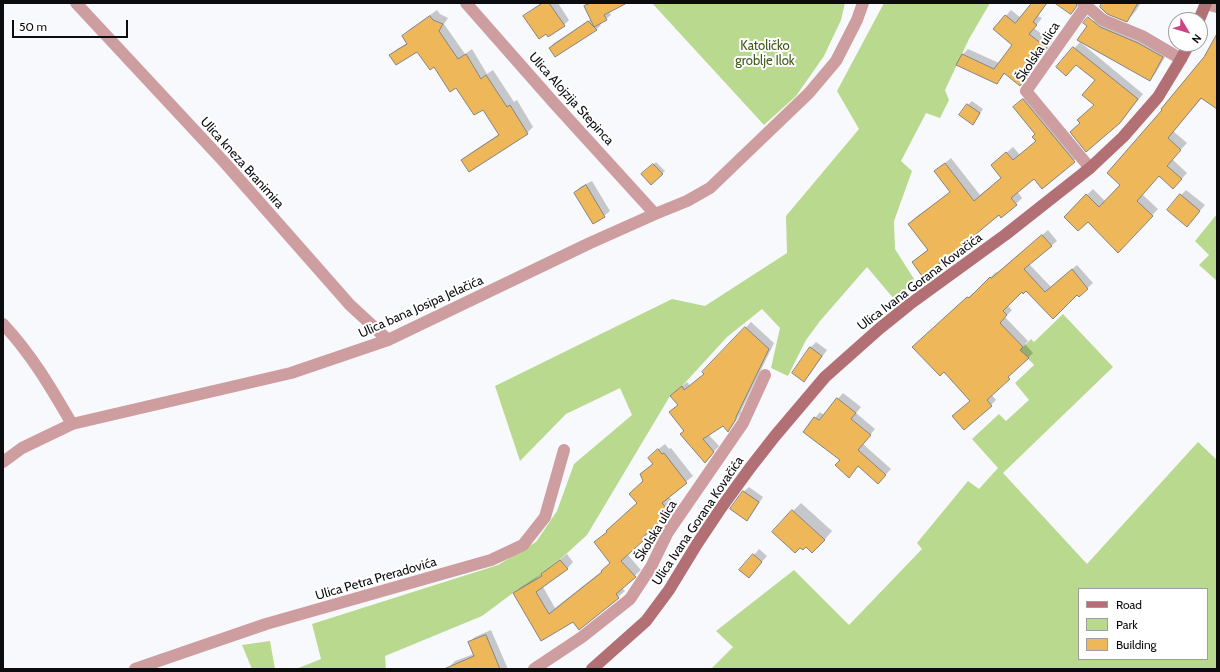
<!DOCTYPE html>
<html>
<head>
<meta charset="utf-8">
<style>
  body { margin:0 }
  #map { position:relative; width:1220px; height:672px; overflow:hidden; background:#f8f9fd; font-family:Cabin,sans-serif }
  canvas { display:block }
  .frame { position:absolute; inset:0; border:4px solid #0c0c0e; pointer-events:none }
  .legend { position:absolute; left:1078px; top:588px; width:130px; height:72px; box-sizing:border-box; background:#fff; border:1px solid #9e9e9f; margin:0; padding:5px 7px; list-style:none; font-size:12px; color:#0c0c0e }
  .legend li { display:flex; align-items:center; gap:8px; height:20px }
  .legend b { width:20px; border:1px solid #9e9e9f }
  .north { position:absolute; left:1168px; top:12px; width:40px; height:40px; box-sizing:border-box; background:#fff; border:1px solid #9e9e9f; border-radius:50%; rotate:128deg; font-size:11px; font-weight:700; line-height:16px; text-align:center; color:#0c0c0e }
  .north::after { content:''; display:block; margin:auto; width:14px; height:18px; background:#cb4483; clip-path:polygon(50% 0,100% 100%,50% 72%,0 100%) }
  .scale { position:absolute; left:12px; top:20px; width:116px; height:18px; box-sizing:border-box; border:2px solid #0c0c0e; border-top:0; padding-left:5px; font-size:12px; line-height:14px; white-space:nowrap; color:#0c0c0e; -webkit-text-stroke:3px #fff; paint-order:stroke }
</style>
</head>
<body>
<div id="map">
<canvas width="1220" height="672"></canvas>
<div class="frame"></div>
<ul class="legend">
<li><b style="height:5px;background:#b37074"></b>Road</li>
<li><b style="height:11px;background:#b8d98e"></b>Park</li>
<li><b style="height:11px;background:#eeb85a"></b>Building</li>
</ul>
<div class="north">N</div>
<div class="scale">50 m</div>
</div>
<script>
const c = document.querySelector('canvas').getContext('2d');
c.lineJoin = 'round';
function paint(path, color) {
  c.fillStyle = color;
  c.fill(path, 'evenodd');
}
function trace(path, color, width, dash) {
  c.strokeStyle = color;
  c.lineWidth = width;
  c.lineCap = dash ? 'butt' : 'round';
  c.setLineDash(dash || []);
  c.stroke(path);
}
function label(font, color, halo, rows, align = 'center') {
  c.font = font + ' Cabin,sans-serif';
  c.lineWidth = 4;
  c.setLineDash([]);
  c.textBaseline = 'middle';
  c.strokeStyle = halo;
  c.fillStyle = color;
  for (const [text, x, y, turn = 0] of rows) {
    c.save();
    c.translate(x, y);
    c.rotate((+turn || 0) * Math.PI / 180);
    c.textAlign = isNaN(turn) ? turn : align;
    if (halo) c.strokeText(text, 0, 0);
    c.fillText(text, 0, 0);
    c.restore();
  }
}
paint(new Path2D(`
  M652 3H845L841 20 824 56 796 96 764 125Z
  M884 3H990L969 39 945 90 949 100 940 118 926 113 901 161 912 171 894 221 895 249 914 279 902 295 894 299 867 267 820 321 806 340 788 376 771 368 780 328 762 309 727 337 682 386 670 396 587 535 565 555 531 583 513 593 482 616 385 656 386 669H296L321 659 312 624 498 565 536 542 557 511 574 464 632 415 620 388 566 414 520 461 495 386 672 299 705 306 787 253 786 216 859 129 837 91Z
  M1217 214V281L1199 265 1209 255 1195 241Z
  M1063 314 1113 367 1003 473 1087 564 1198 442 1217 460 1216 669H711L733 647 716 631 794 570 849 625 922 549 917 543 968 481 979 489 998 468 972 439 999 414 1006 421 1029 400 1015 383 1034 365 1020 350 1031 339 1034 342ZM1079 589H1207V659H1079Z
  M270 641 275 669H252L242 645Z`), '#b8d98e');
paint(new Path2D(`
  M541 3H558L569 20 564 25 525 16Z
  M589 3H615L609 12 611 15 606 19 599 23 601 25 597 29 555 56 550 48 554 43 591 19 585 6Z
  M1033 3H1047L1038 16 1042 18 1034 28 1052 42 1026 79 1020 85 1005 73 997 83 963 54 968 49 999 63 1014 45 994 29 1011 10 1021 18Z
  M1104 3H1141L1135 12 1127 21Z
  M437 10 440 14 448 18 444 24 465 54 472 49 487 74 493 70 514 102 517 100 533 127 527 133 463 160 469 154 499 134 483 108 417 51 391 55 397 49 407 43 403 36 409 30Z
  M1098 16 1168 52 1155 74 1150 79 1093 21Z
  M1217 36V108L1202 98 1173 131 1187 143 1172 159 1187 173 1179 182 1159 175 1142 194 1158 209 1118 251 1088 221 1065 217 1093 189 1106 202 1122 185 1164 110 1205 58Z
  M1080 42 1143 94 1125 116 1081 123 1095 105 1096 80 1076 64 1057 67Z
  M1029 93 1080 155 1042 188 1034 177 1017 191 1022 198 1016 204 913 262 928 249 910 224 916 217 951 192 936 171 951 158 980 195 1002 177 999 159 1013 147 1020 155 1037 140V134L1014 107Z
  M972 101 983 109 973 124 968 105Z
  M656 162 665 171 651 184 643 174Z
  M592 181 610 211 604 216 575 193 580 187Z
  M1186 190 1205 205 1192 220 1181 195Z
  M1048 230 1057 241 1029 264 1051 287 1077 265 1093 283 1079 296 1077 294 1053 318 1026 290H1022L1007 305 1012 310 1005 317 1028 341 1025 344 1033 353 991 394 996 400 991 405 971 400 919 342 973 293 974 294 996 272 997 273Z
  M751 322 774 343 741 411V413L733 425 728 430 723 424 708 434 719 446 710 456 685 430 676 391 687 382 690 386 705 374 703 372Z
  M816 342 827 350 809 375 804 380 810 348Z
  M843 393 861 407 856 413 875 429 863 444 891 469 878 483 859 465 854 471 841 459 815 418 820 412 824 415Z
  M665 444 669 449 671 448 693 476 668 496 676 505 647 531 649 533 627 554 641 570 622 588 625 591 618 597 573 621 541 639 514 593 521 587 543 573 567 554 573 562 567 569 543 587 555 608 602 571 611 562 596 542 638 503 644 481 641 474 653 463 656 451Z
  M749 487 763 497 752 514 746 519 743 492Z
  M801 503 832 531 821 544 806 546 793 511Z
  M759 549 767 556 754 571V555Z
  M491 630 508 669H450L449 667 455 661 474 654 469 642 475 637Z`), '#0003');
const building = new Path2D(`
  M543 3H549L565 26 548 37 546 34 539 39 523 16Z
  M591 3H627L604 15 607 20 594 27 597 30 555 57 549 48 588 21 594 27 584 6Z
  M1032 3H1047L1033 22 1037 25 1029 34 1047 48 1020 86 1004 73 997 84 956 65 962 54 994 69 1012 45 993 29 1005 15 1015 23Z
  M1055 3H1076L1077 6 1071 14Z
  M1102 3H1138L1127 22 1107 14 1100 7Z
  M430 16 433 20 443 24 439 31 458 59 466 54 481 79 486 75 507 107 510 105 528 134 469 172 461 160 499 135 483 110 474 115 456 88 450 92 434 67 430 70 417 52 396 65 389 55 407 44 402 36Z
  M1088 17 1100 27 1138 43 1163 57 1150 81 1077 40 1087 26 1083 23Z
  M1217 34V109L1201 98 1168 138 1181 150 1167 166 1182 179 1173 189 1159 176 1137 201 1153 216 1118 253 1088 222 1078 231 1064 217 1086 194 1099 207 1120 185 1107 173 1162 110 1161 109 1204 57Z
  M1073 47 1138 99 1120 123 1086 152 1070 132 1080 123 1077 120 1094 105 1082 95 1095 80 1076 65 1066 76 1056 67Z
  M1023 99 1075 162 1042 189 1034 179 1011 198 1017 205 1001 218 999 215 947 258 922 276 912 262 928 250 908 224 950 192 934 171 945 163 974 201 1001 178 991 165 1006 152 1013 160 1036 141 1032 137 1035 134 1013 107Z
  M967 104 980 113 973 125 959 115Z
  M653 164 663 174 651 185 641 174Z
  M586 185 605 217 593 224 574 193Z
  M1180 194 1200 211 1187 227 1167 210Z
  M1042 235 1052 246 1024 269 1045 292 1072 269 1088 289 1079 297 1077 295 1053 319 1026 291 1023 294 1022 292 1003 311 1007 315 1000 323 1023 347 1020 350 1029 358 1008 377 1010 379 987 400 992 406 964 430 952 416 970 401 944 372 940 376 912 347 967 297 969 298 990 277 991 278Z
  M745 327 769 349 736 417V419L728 432 723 426 703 439 714 452 705 463 680 434 684 431 669 412 678 405 670 396 682 386 684 390 704 374 702 372Z
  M810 347 822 356 804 382 792 373Z
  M837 398 856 413 851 419 871 435 858 450 886 475 878 484 858 466 849 478 835 465 840 460 803 432 814 417 819 420Z
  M658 449 662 454 664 453 687 483 662 503 670 512 642 538 644 540 621 561 636 577 616 594 619 598 579 630 573 622 541 641 513 593 542 576 541 574 560 560 568 569 536 592 549 614 602 572 601 571 610 563 594 542 607 532 606 531 637 503 629 494 643 481 640 474 653 464 648 458Z
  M743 491 759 502 747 521 730 509Z
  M792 510 825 540 812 553 806 547 803 550 800 548 795 553 772 532Z
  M753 554 762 562 749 578 739 570Z
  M486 635 500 669H444L474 656 468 642Z`);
paint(building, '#eeb85a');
trace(building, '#858380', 1);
trace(new Path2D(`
  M76 3 225 163 350 305 388 340
  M466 3 554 103 655 214
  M1083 3 1103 20 1142 36 1181 59
  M1206 4 1217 7
  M1086 6 1026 91 1090 168
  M3 324C32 355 51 388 72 424
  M3 462 22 448 72 424 291 373 388 340 590 243 655 214 687 201 710 188 809 93 836 61 857 20 863 3
  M135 669 266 624 491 560 523 545 545 517 564 450
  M534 669 582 637 630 599 651 567 668 532 743 423 765 375`), '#cd9d9f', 12);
trace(new Path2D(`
  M1199 20 1206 3
  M592 669 646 621 669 590 697 544 721 508 750 468 775 436 825 377 879 329 910 304 1005 235 1090 168 1123 137 1158 97 1181 59 1189 44`), '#b37074', 12);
label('13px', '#3f5717', '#fff', [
  ["Katoličko",765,46],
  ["groblje Ilok",765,61]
]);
label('13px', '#0c0c0e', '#fff', [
  ["Školska ulica",1038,52,-57],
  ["Ulica Alojzija Stepinca",571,99,48],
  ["Ulica kneza Branimira",242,163,48],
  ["Ulica Ivana Gorana Kovačića",920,282,-37],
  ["Ulica bana Josipa Jelačića",421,307,-24],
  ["Ulica Ivana Gorana Kovačića",698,521,-56],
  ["Školska ulica",656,531,-59],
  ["Ulica Petra Preradovića",376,579,-16]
]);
</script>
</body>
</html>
